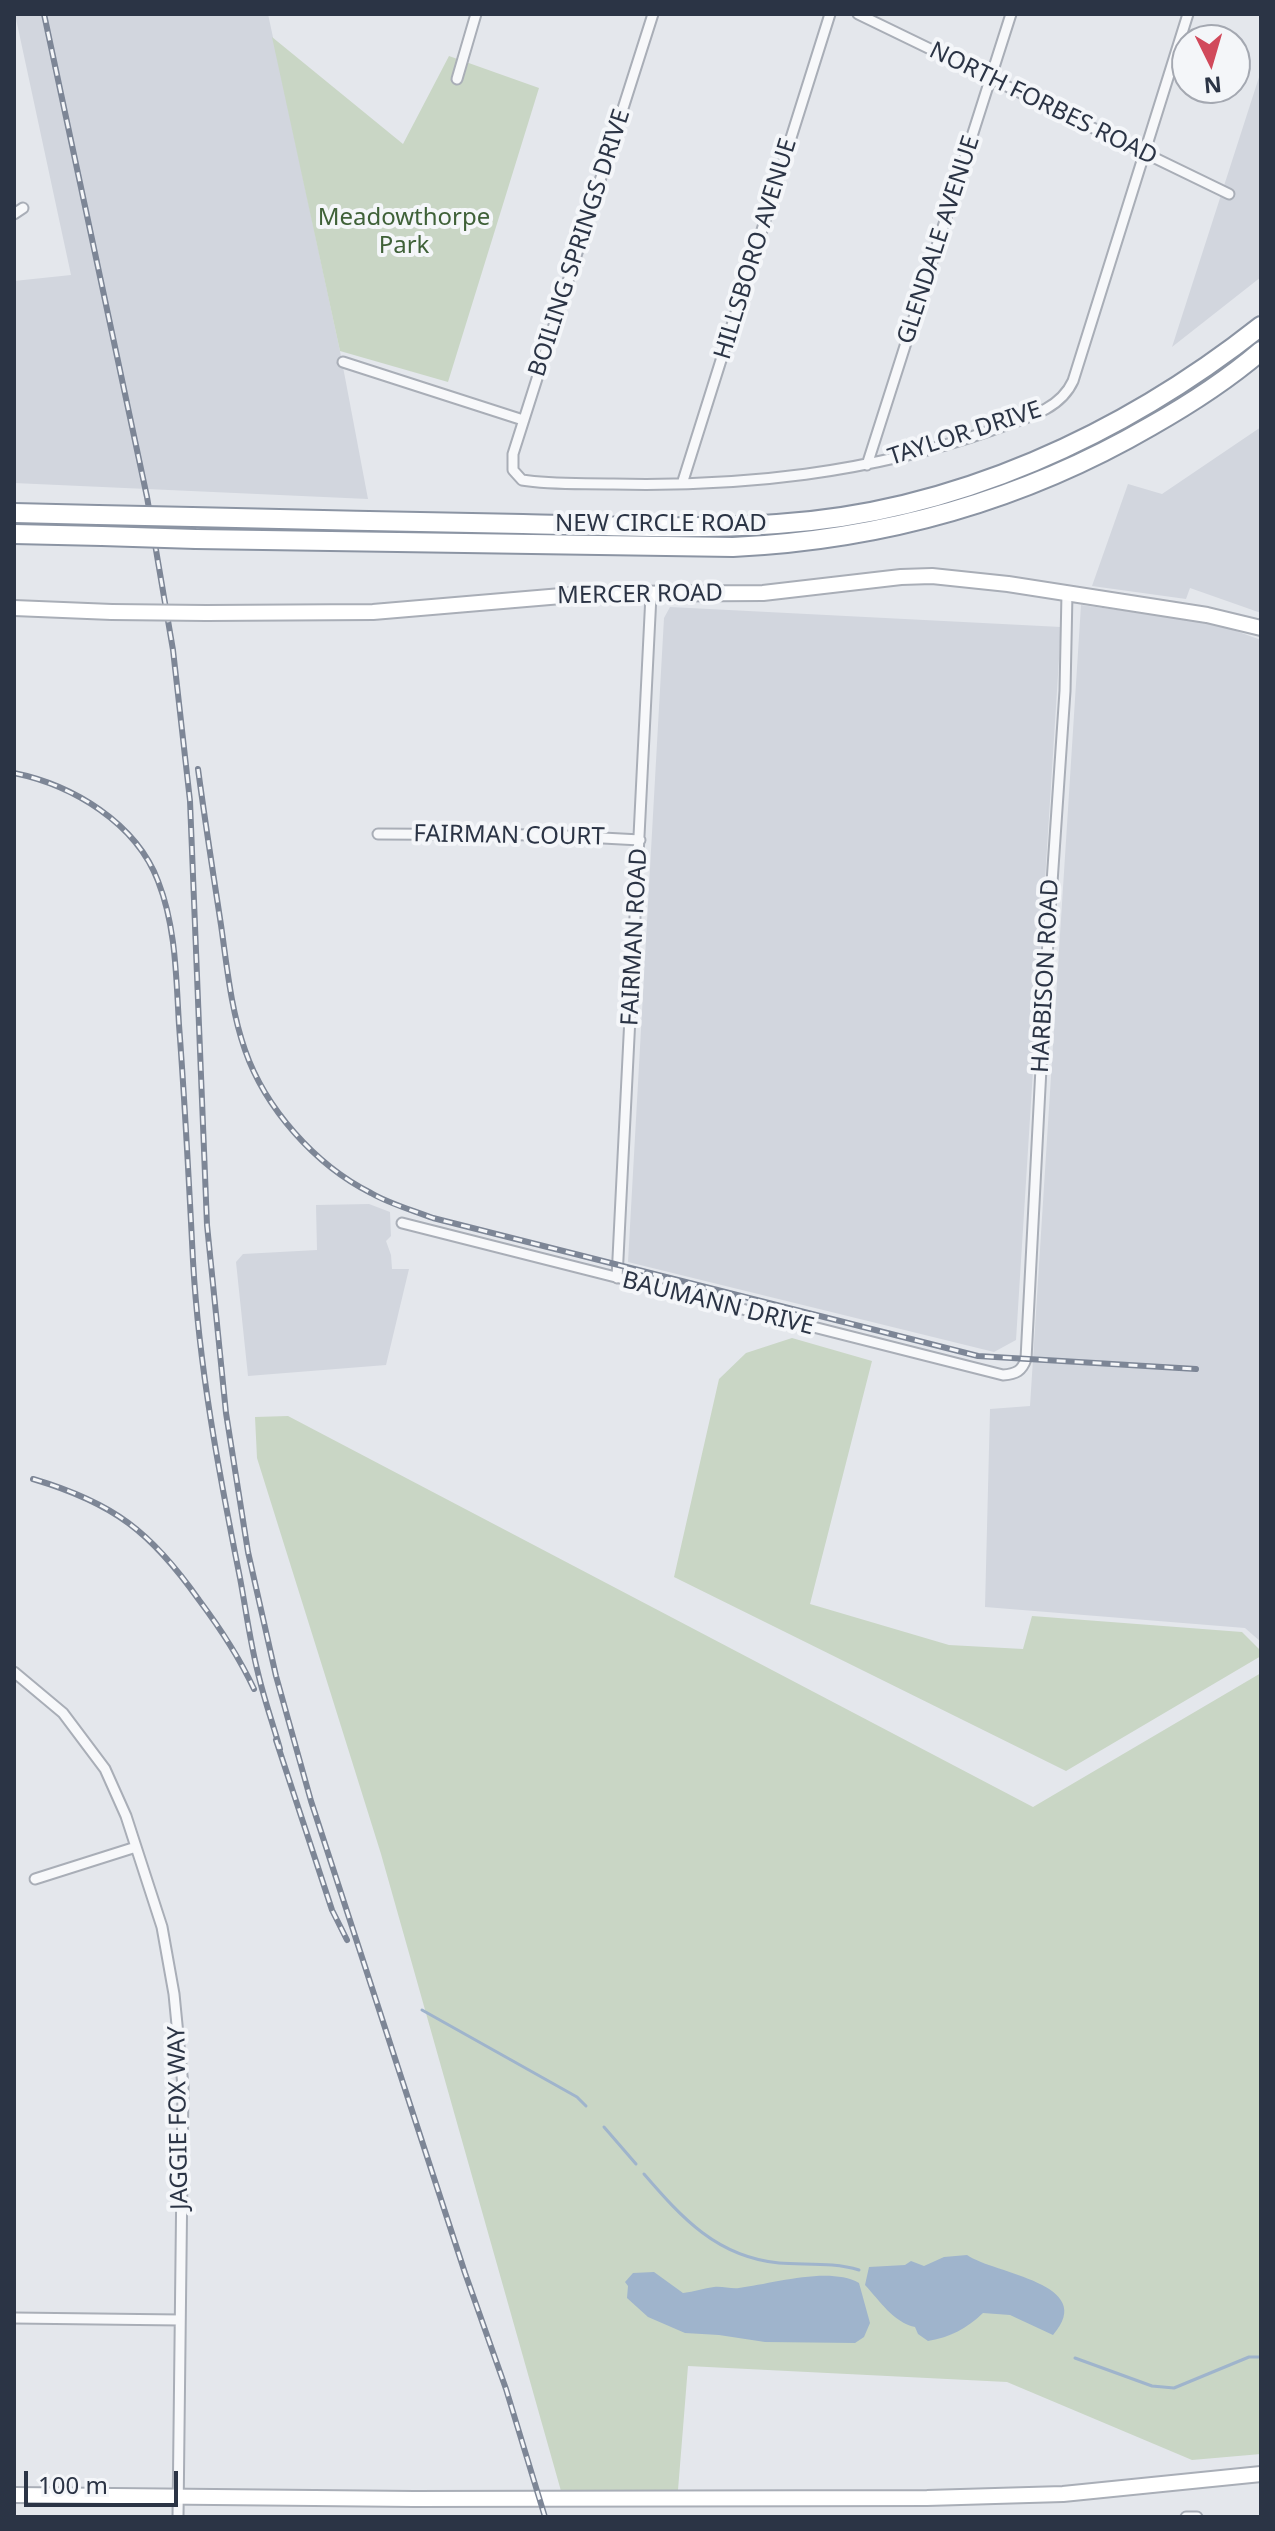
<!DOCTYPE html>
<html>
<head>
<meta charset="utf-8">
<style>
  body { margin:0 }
  #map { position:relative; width:1275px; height:2531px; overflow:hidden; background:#e4e7ec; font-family:"Noto Sans",sans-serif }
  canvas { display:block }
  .frame { position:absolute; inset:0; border:16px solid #2b3445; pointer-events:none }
  .north { position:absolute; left:1171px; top:24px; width:80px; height:80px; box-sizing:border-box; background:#f4f6f9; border:2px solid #a4a8b1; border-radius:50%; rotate:175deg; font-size:22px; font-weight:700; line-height:32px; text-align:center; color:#2b3445 }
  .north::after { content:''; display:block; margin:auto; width:28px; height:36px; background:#d1495b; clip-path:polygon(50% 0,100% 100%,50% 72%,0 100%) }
  .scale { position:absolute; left:24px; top:2471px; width:154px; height:36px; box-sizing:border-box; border:4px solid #2b3445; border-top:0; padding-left:10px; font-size:24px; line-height:28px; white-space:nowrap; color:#2b3445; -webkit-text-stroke:6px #f4f6f9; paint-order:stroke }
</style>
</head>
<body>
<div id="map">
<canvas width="1275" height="2531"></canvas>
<div class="frame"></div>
<div class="north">N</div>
<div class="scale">100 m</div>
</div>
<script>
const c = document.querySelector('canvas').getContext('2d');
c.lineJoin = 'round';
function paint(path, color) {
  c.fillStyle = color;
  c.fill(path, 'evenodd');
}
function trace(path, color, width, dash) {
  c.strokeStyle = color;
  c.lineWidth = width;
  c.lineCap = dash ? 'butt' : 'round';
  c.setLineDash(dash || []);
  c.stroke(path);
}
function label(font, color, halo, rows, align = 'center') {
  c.font = font + ' "Noto Sans",sans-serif';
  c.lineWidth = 8;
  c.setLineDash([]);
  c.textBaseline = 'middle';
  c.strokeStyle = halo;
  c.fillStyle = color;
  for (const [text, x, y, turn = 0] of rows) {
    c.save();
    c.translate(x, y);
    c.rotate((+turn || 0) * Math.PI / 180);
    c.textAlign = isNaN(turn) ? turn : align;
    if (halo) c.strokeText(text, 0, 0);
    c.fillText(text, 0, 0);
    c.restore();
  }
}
paint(new Path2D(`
  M15 14H268L340 351 368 499 14 483V281L71 275Z
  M1261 71V277L1172 347Z
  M1261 427V613L1190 588 1186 599 1092 586 1128 484 1162 494Z
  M1081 605 1214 623 1261 640V1642L1245 1628 985 1607 990 1409 1030 1406Z
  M670 607 1061 627 1016 1340 994 1352 628 1262 664 618Z
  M369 1204 390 1212 391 1236 386 1241 391 1255 392 1269H409L386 1365 248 1376 236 1262 243 1254 317 1250 316 1205Z`), '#d2d6de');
paint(new Path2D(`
  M272 37 403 144 449 56 539 88 448 382 340 351Z
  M792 1338 872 1361 810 1604 949 1645 1023 1649 1032 1616 1242 1632 1261 1651V1656L1066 1771 674 1577 719 1379 746 1353Z
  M288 1416 1033 1807 1261 1673V2454L1192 2460 1007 2382 688 2366 678 2490 561 2491 381 1854 257 1458 255 1417Z`), '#c9d6c5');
paint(new Path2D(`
  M967 2255C994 2274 1099 2283 1053 2335L1010 2315 983 2313C966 2329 951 2337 928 2341L918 2334 915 2327C893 2322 880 2301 865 2285L869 2267 905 2265 911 2261 924 2266 944 2257Z
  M654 2272 683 2293C694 2292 704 2288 714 2287 722 2286 731 2289 739 2288 772 2284 829 2266 859 2283L870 2323 864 2337 855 2343 765 2342 719 2335 685 2333 648 2317 627 2298 628 2286 625 2282 633 2273Z`), '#9fb4cc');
trace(new Path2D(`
  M422 2010 577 2097 586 2106
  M604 2127 636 2164
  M644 2174C682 2218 717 2257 779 2263 805 2265 834 2262 859 2270
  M1075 2358 1152 2386 1174 2388 1249 2357H1261`), '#9fb4cc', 3);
const street = new Path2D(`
  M653 14 513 454V470L522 480C551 485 584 483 613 484 744 487 869 473 992 430 1021 419 1059 412 1073 381L1188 14
  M858 14 1229 194
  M457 79 476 14
  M14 214 23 208
  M343 362 523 420
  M867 465 1011 14
  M682 484 830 14
  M378 834 547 835 640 840
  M402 1223 1003 1375C1016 1374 1022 1371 1026 1359L1046 971 1065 691 1067 593
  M617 1278 651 595
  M14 1672 63 1713 105 1769 126 1816 162 1927 174 1994 183 2086 178 2517
  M35 1879 136 1847
  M14 2318 180 2320
  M1186 2517H1197`);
const secondary = new Path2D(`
  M14 608 112 612
  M206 613 373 612 585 594 763 593 901 577 932 576 1008 584 1207 615 1261 628
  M14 2495 414 2499 927 2498 1063 2494 1261 2474`);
const highway = new Path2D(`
  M14 513 98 515
  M192 517C302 520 413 522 523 524 608 526 692 530 777 524 954 513 1123 435 1261 326
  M14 534 102 536
  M196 539 733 547C881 540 1022 501 1151 426 1190 404 1227 380 1261 351`);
trace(street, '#a9aeb7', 13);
trace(secondary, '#a9aeb7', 18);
trace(highway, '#8b94a3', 22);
trace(street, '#f7f8fa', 9);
trace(secondary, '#fff', 14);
trace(highway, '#fff', 18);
const rail = new Path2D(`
  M44 14 147 497 173 650 190 801 207 1225 226 1413 248 1552 276 1676 311 1801 465 2273 506 2389 545 2517
  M198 769C205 821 213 873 221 925 227 967 231 1010 245 1050 265 1108 315 1165 371 1193 390 1204 412 1210 433 1218L978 1356 1196 1369
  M14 773C73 785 136 823 158 881 176 927 176 976 179 1025 185 1103 189 1182 193 1261 199 1368 219 1473 240 1578 246 1610 250 1642 258 1673 264 1699 273 1724 280 1749
  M33 1479C114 1503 151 1532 199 1600 220 1628 239 1657 254 1689
  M276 1740 332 1910 347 1940`);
trace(rail, '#7d8696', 6);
trace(rail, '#f4f6f9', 3, [9]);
const secondaryBridge = new Path2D(`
  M112 612 206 613`);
const highwayBridge = new Path2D(`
  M98 515 192 517
  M102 536 196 539`);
trace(secondaryBridge, '#a9aeb7', 18, []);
trace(highwayBridge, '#8b94a3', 22, []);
trace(secondaryBridge, '#fff', 14);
trace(highwayBridge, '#fff', 18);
label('24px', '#2b3445', '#f4f6f9', [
  ["NORTH FORBES ROAD",1043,104,26],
  ["GLENDALE AVENUE",939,240,-72],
  ["BOILING SPRINGS DRIVE",580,243,-72],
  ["HILLSBORO AVENUE",756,249,-73],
  ["TAYLOR DRIVE",965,434,-18],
  ["NEW CIRCLE ROAD",661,524],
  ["MERCER ROAD",640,595,-1],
  ["FAIRMAN COURT",509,836,1],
  ["FAIRMAN ROAD",635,937,-87],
  ["HARBISON ROAD",1046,976,-87],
  ["BAUMANN DRIVE",718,1304,14],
  ["JAGGIE FOX WAY",179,2118,-91]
]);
label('24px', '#3f6138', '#f4f6f9', [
  ["Meadowthorpe",404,218],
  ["Park",404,246]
]);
</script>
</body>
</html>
